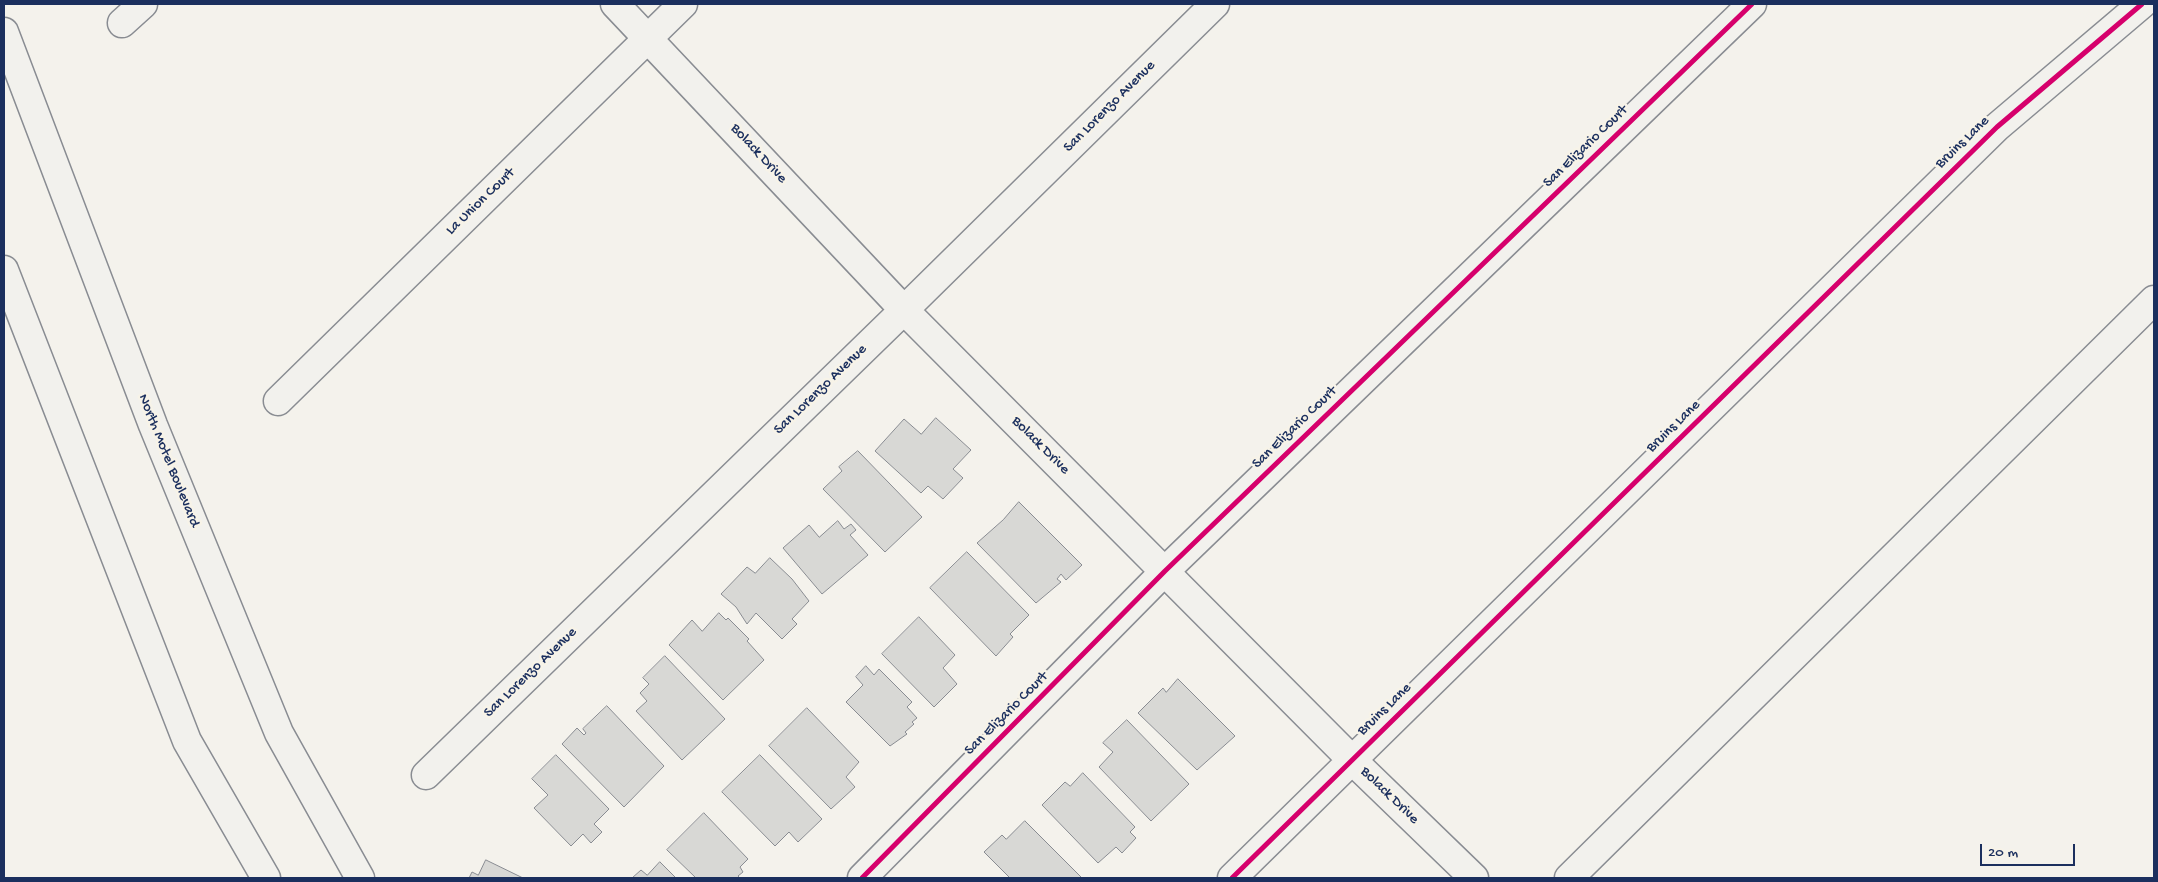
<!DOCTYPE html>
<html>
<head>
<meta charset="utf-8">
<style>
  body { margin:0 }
  #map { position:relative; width:2158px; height:882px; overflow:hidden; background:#f4f2ec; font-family:"Gochi Hand",sans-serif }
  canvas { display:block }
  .frame { position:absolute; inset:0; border:5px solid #1b2f5e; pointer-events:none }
  .scale { position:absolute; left:1980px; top:844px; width:95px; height:22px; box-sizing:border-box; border:2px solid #1b2f5e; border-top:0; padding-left:6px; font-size:15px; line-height:18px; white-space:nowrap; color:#1b2f5e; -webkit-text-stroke:4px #f7f3e8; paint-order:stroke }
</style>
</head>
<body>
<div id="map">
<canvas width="2158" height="882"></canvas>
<div class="frame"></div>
<div class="scale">20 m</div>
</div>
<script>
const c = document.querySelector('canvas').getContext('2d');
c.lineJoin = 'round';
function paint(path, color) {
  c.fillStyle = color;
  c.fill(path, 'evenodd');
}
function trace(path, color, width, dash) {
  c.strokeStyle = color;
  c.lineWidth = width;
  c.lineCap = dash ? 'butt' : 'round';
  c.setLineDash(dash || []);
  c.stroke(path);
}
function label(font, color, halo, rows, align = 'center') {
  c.font = font + ' "Gochi Hand",sans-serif';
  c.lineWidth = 5;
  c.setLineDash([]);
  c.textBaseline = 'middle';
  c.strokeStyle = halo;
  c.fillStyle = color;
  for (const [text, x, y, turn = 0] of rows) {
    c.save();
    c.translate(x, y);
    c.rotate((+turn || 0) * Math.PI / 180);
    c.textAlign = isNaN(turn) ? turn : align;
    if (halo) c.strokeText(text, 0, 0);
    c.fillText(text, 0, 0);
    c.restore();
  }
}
const building = new Path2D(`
  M936 418 971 450 953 469 963 478 943 499 928 486 921 493 875 451 904 419 921 434Z
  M858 451 922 517 885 552 823 489 842 471 839 467Z
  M1019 502 1082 565 1066 580 1061 574 1057 579 1061 582 1036 603 977 543 1003 520Z
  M838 521 844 529 851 524 856 530 850 535 868 555 822 594 783 548 809 525 819 537Z
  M967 552 1029 615 1010 634 1013 637 996 656 930 588Z
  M770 558 792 579 809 601 792 619 797 624 782 639 756 613 747 624 736 607 721 594 747 567 755 573Z
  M719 613 726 620 728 618 749 639 747 641 764 660 723 700 669 645 692 620 702 631Z
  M919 617 955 655 943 668 957 684 934 707 882 654Z
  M665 656 725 719 682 760 636 711 647 701 640 693 649 684 643 678Z
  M866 666 874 675 879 669 912 702 907 707 917 718 912 722 914 724 905 732 907 734 890 746 846 702 863 685 856 677Z
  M1178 679 1235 736 1197 770 1138 713 1163 688 1166 692Z
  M607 706 664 766 624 807 562 744 577 728 584 735 586 733 583 729Z
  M807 708 859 762 846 777 855 787 831 809 769 746Z
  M1127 720 1189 784 1151 821 1099 767 1113 752 1103 743Z
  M556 755 609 809 594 824 602 832 591 843 583 834 571 846 534 808 548 795 532 779Z
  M760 755 822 819 798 842 789 832 775 846 722 792Z
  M1083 773 1135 827 1130 832 1136 838 1122 853 1116 847 1098 863 1042 805 1065 782 1070 786Z
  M704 813 748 859 740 867 743 872 738 876 740 878H696L667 850Z
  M1025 821 1082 878H1010L984 852 1002 835 1006 839Z
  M486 860 523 878H469L472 872 478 875Z
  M660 862 676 878H632L641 870 647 875Z`);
paint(building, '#d8d8d5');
trace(building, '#898c92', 1);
const street = new Path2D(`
  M615 4 904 310 1352 760 1474 878
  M122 23 143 4
  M278 401 683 4
  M426 775 904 310 1215 4
  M862 878 1165 571 1752 4
  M1232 878 1997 127 2142 4
  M1569 878 2154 300`);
const secondary = new Path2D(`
  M4 32 153 425 279 733 360 878
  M4 270 187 741 266 878`);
trace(street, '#898c92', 31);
trace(secondary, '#898c92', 31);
trace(street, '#f2f1ed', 28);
trace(secondary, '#f2f1ed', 28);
trace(new Path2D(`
  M862 878 1165 571 1752 4
  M1232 878 1997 127 2142 4`), '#d6006c', 5);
label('15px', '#1b2f5e', '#f7f3e8', [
  ["San Lorenzo Avenue",1110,107,-45],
  ["Bruins Lane",1963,143,-44],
  ["San Elizario Court",1586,147,-44],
  ["Bolack Drive",758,154,47],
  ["La Union Court",481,202,-44],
  ["San Lorenzo Avenue",821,390,-44],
  ["Bruins Lane",1674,427,-44],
  ["San Elizario Court",1295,428,-44],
  ["Bolack Drive",1040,446,45],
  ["North Motel Boulevard",168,461,68],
  ["San Lorenzo Avenue",531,673,-44],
  ["Bruins Lane",1385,710,-44],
  ["San Elizario Court",1007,714,-45],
  ["Bolack Drive",1389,796,44]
]);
</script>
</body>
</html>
